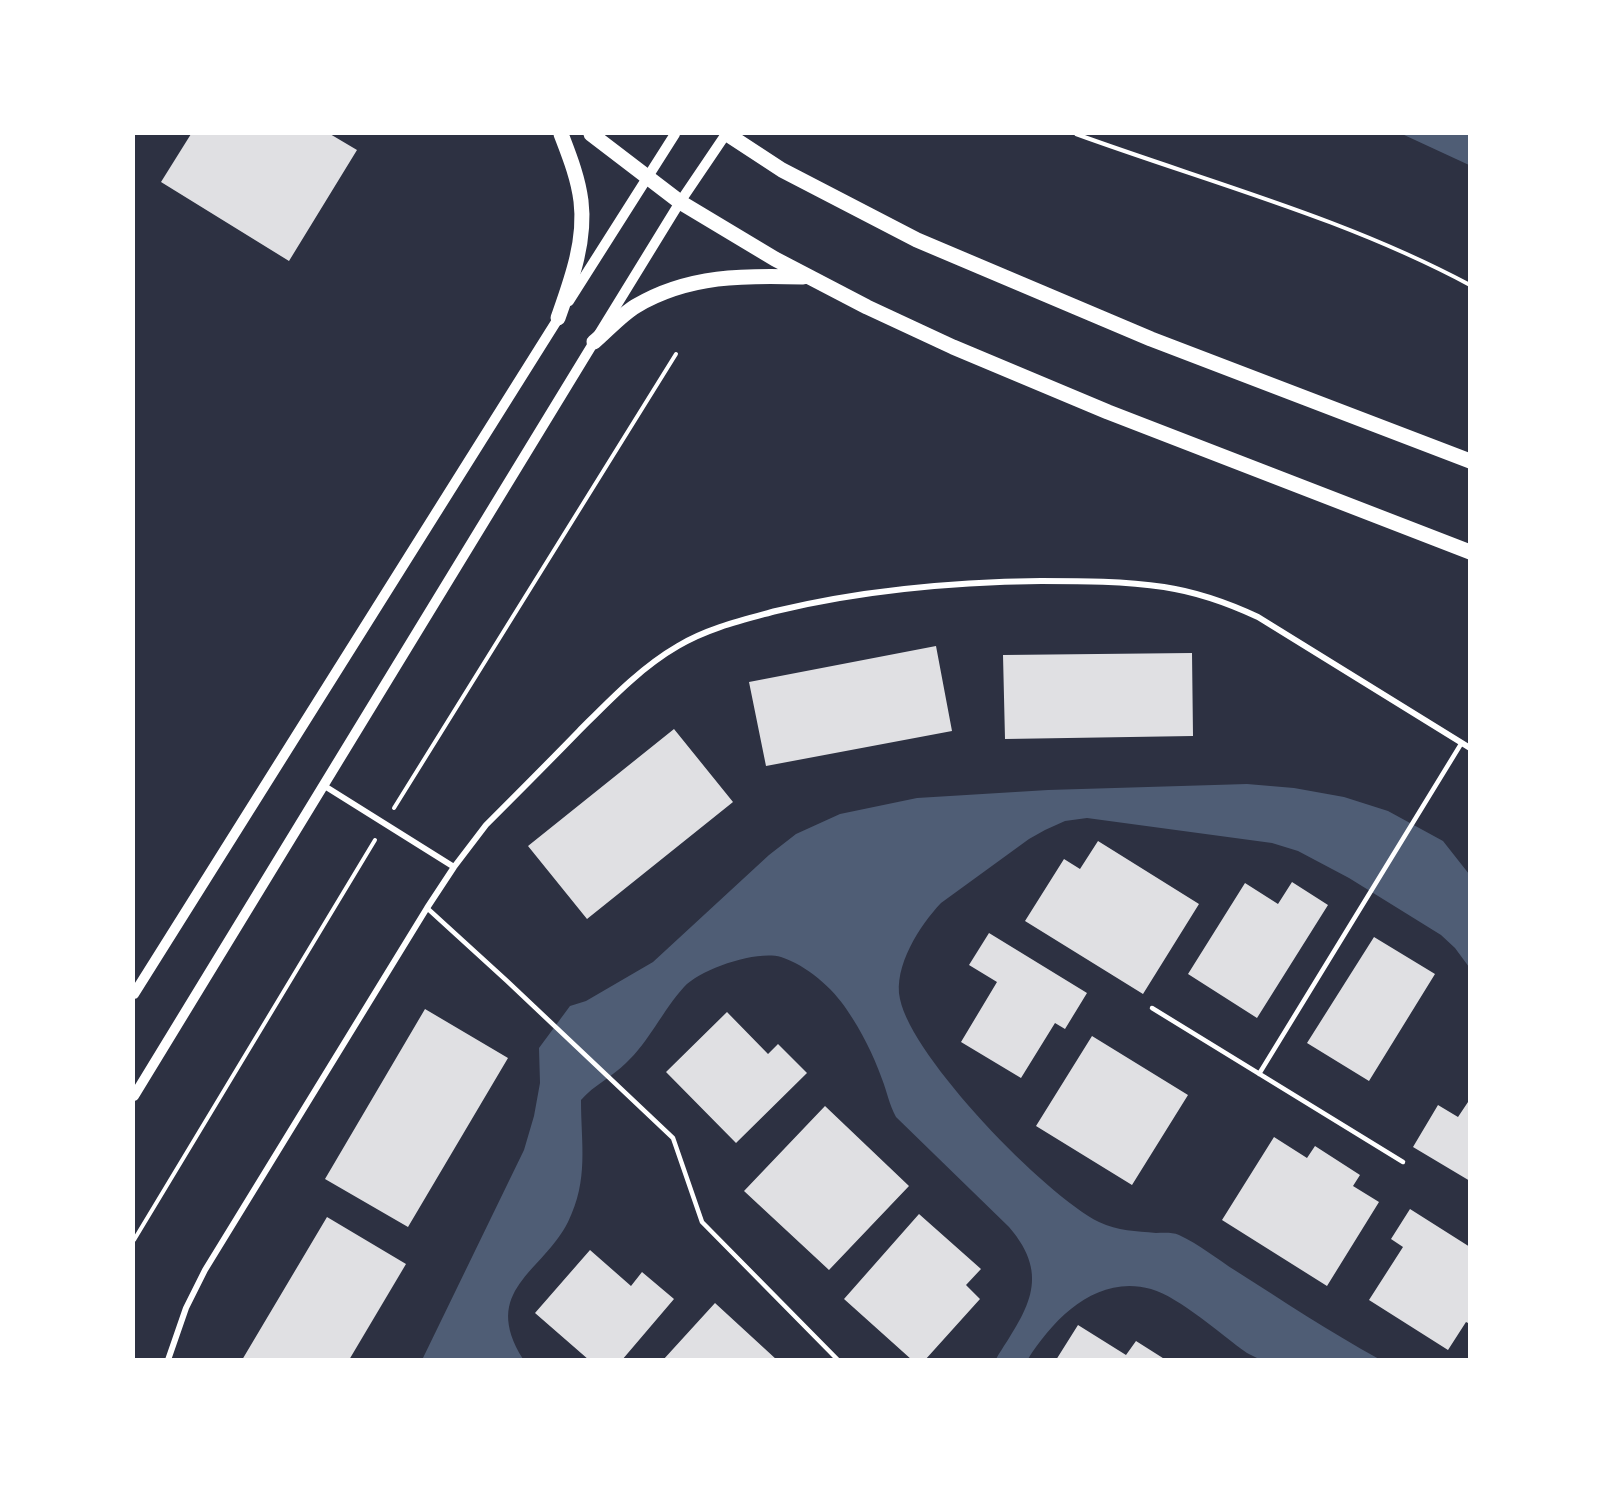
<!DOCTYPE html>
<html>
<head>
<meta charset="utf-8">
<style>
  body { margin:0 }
  #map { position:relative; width:1603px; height:1493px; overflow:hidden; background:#2d3142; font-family:"Golos Text",sans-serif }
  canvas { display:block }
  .frame { position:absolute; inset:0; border:135px solid #fff; pointer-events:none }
</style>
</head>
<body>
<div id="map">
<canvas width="1603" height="1493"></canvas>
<div class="frame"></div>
</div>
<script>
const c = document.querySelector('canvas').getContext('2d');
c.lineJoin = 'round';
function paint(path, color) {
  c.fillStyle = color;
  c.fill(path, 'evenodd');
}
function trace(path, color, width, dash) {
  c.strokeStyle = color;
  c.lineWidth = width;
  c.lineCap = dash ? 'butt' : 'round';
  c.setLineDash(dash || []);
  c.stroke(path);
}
paint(new Path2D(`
  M1402 134H1469V165Z
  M1247 784 1294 788 1344 797 1388 811 1443 841 1469 874V967L1455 948 1441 935 1349 878 1298 851 1272 843 1087 818 1065 821 1045 830 1029 839 941 903C920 925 893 967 900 999 912 1058 1045 1195 1099 1222 1118 1231 1136 1231 1156 1233 1163 1233 1172 1232 1179 1235 1199 1244 1217 1259 1236 1271 1283 1301 1330 1332 1379 1359H1259L1247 1353C1220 1334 1181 1298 1151 1289 1097 1274 1054 1318 1028 1359H996C1026 1311 1053 1278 1009 1227L896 1117C889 1104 887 1092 882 1079 873 1054 862 1032 847 1010 833 988 806 965 781 957 756 950 701 969 684 987 663 1010 648 1043 626 1063 612 1077 594 1085 581 1100 581 1145 589 1179 568 1222 542 1273 480 1290 523 1359L422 1360 524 1150 534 1116 540 1083 539 1048 570 1006 586 1001 653 962 769 855 796 834 840 814 917 798 1048 790Z`), '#4f5d75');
paint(new Path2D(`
  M191 134H330L357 150 289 261 161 182Z
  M936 646 952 731 766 766 749 682Z
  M1192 653 1193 736 1005 739 1003 655Z
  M674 729 733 802 587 919 528 846Z
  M1098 841 1199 904 1143 994 1025 921 1064 859 1080 869Z
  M1292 882 1328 905 1257 1018 1188 974 1245 883 1278 904Z
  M989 933 1087 993 1065 1029 1055 1023 1021 1078 961 1042 997 982 969 965Z
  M1374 937 1435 974 1369 1081 1307 1043Z
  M425 1009 508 1058 408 1227 325 1179Z
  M727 1012 768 1054 778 1044 807 1073 736 1143 666 1072Z
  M1092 1036 1188 1095 1132 1185 1036 1126Z
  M1470 1099V1181L1413 1147 1438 1105 1458 1117Z
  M825 1106 909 1186 829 1270 744 1191Z
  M1274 1137 1307 1158 1315 1146 1360 1175 1353 1186 1379 1202 1327 1286 1222 1220Z
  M1410 1209 1470 1247V1324L1466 1322 1448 1350 1369 1300 1403 1247 1391 1239Z
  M919 1214 981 1269 966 1285 980 1299 925 1360H912L844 1299Z
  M327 1217 406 1264 349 1360H242Z
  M590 1250 631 1286 642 1272 674 1299 622 1360H589L535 1313Z
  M715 1303 777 1360H663Z
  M1078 1325 1126 1355 1136 1341 1166 1360H1056Z`), '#e0e0e3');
trace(new Path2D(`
  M1076 134C1208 182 1345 218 1470 285
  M394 808 676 354
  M134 1240 375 840`), '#fff', 4);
trace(new Path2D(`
  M427 908 507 981 673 1138 702 1222 838 1360
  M1152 1008 1403 1162
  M1259 1074 1461 744`), '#fff', 4.5);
trace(new Path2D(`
  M323 785 454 867
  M168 1360 186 1308 205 1270 427 908 454 867 486 825C517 794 548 763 579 731 609 701 640 668 678 646 708 628 743 620 776 611 863 590 952 582 1041 581 1082 581 1124 581 1164 587 1197 592 1228 603 1258 617L1470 748`), '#fff', 6);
trace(new Path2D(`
  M569 301 675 134
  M134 994 561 314
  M134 1096 594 342 680 202 726 134`), '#fff', 10);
trace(new Path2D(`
  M591 134 680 202 775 259 867 307 953 347 1108 412 1470 552
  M727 134 782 170 917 240 1151 339 1470 461
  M558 318C571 281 586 241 581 201 578 177 569 155 561 134
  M594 342C607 331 621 315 636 306 688 275 745 275 803 277`), '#fff', 15);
</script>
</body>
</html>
